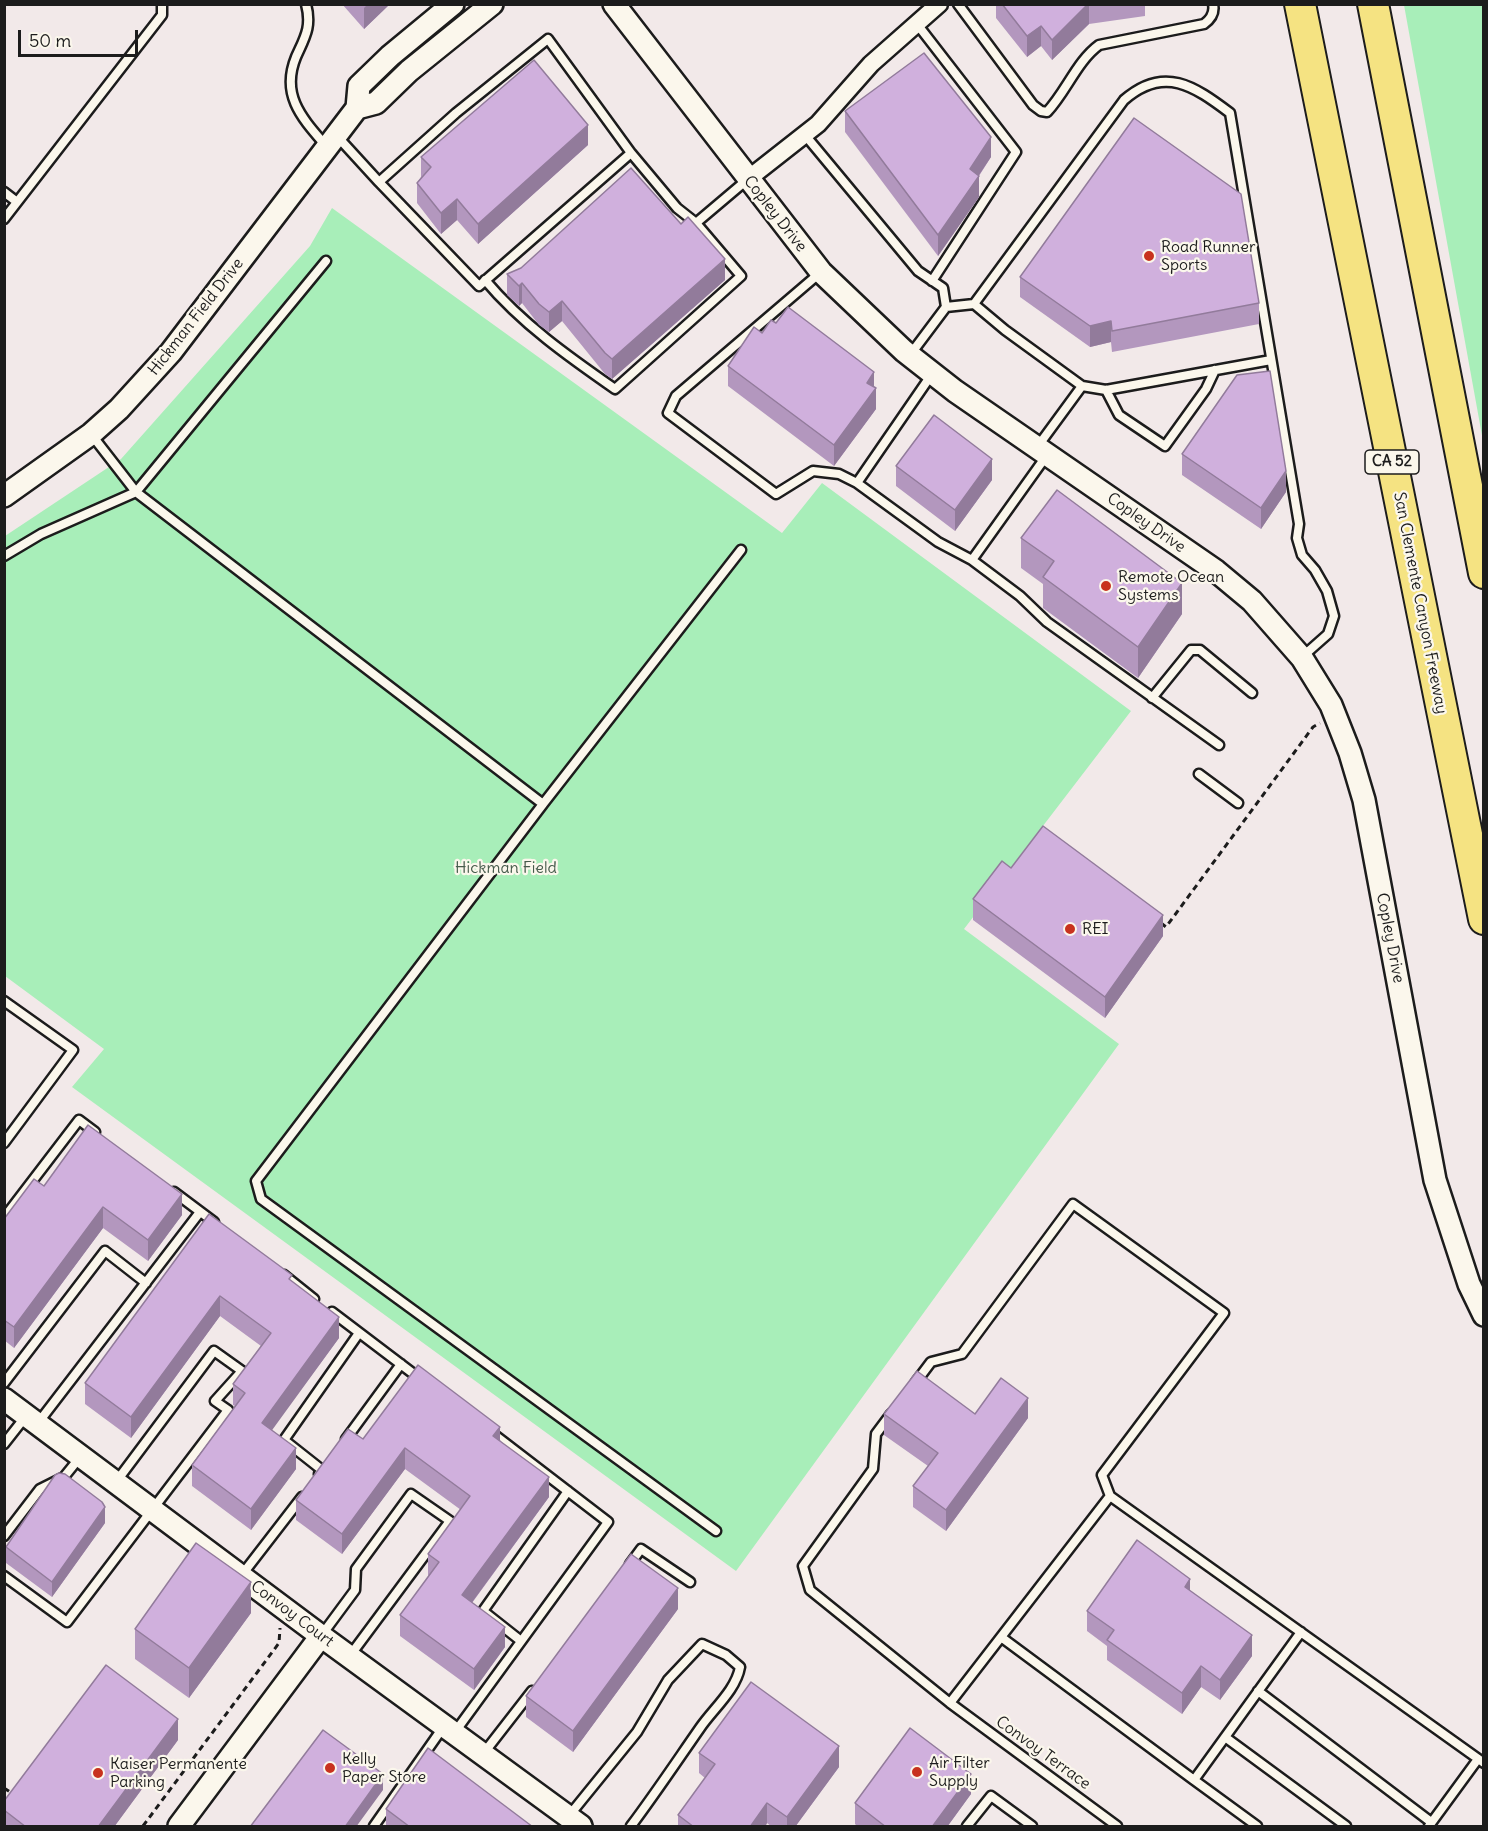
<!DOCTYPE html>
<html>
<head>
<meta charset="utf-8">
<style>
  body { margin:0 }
  #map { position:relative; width:1488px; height:1831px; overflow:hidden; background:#f2e9e9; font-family:Delius,sans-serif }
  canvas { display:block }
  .frame { position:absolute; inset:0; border:6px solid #1c1c1c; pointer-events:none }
  .scale { position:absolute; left:18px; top:30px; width:120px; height:27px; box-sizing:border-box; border:3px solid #1c1c1c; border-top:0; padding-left:8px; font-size:18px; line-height:21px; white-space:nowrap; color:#1c1c1c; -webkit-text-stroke:4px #fbf7ec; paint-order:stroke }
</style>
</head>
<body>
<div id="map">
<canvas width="1488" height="1831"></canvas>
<div class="frame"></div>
<div class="scale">50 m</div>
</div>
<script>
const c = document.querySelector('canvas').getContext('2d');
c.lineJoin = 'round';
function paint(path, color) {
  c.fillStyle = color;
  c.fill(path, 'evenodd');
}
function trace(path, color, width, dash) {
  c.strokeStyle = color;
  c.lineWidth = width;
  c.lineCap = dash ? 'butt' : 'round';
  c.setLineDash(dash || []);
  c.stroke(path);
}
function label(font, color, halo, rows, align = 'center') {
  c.font = font + ' Delius,sans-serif';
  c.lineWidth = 4.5;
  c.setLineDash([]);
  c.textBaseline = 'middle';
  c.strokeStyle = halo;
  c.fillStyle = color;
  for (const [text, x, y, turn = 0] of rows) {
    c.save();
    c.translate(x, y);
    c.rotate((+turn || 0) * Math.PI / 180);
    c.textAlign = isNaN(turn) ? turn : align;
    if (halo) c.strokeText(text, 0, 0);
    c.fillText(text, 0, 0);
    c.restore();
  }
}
paint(new Path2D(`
  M1404 5H1483V441Z
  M332 208 782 533 822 483 1131 711 964 929 1119 1044 736 1571 72 1087 104 1049 5 976V536L121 459 310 246Z`), '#a8eeb9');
const service = new Path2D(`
  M306 4C312 27 305 37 296 57 280 96 303 119 327 147
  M958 4 1033 105 1041 111 1047 112C1066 92 1077 61 1099 45L1204 24C1211 19 1215 13 1213 4
  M917 24 1016 152 932 281
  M336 135 379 182 456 113 548 39 631 153 479 286 379 182
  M805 135 918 271 943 288 946 307
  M631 153 677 208 696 223 748 179
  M4 192 17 202
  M4 219 162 15V4
  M821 272 676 396 668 413 776 494 813 471 839 474 857 483 938 542 972 560 1020 596 1047 622 1219 745
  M485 280C522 324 569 357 615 389L741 276 696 223
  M974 304 1005 330 1082 386 1038 446
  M910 355 946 307 974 304 1124 100C1164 65 1194 86 1230 113L1299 524 1297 538 1302 555 1315 570 1327 591 1334 616 1328 634 1302 657
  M1082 386 1106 390 1271 360
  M1106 390 1119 415 1165 446 1206 389 1215 370
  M91 434 136 492 543 804 256 1181 261 1199 716 1531
  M857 483 932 374
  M4 556 41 534 136 492 326 261
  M972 560 1047 455
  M1152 698 1191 650H1200L1252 693
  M1199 774 1238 803
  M543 804 741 550
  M4 1001 73 1050 4 1143
  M174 1192 214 1222
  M4 1218 79 1120 95 1132
  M284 1275 314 1299
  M332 1312 419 1378
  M916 1382 931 1362 962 1354 1073 1204 1224 1313 1102 1475 1110 1496
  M4 1383 105 1251 146 1283
  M891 1414 876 1434 873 1469 803 1566 810 1590 950 1703 1117 1826
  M38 1423 200 1212
  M346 1439 401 1364
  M4 1444 26 1416
  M319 1474 322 1470 284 1440 359 1333
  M4 1536 40 1489 64 1477 81 1456
  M630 1564 641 1549 690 1582
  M4 1576 67 1622 228 1410 215 1401 242 1371 214 1351 116 1482
  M241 1576 302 1497
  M321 1636 355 1590 356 1569 411 1494 450 1521 349 1657
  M1001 1637 1194 1780
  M521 1641 483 1611 568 1491
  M1258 1691 1431 1822
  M950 1703 1110 1496 1484 1763
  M455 1732 608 1522 492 1433
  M1225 1737 1346 1826
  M483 1754 532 1691
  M568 1817 637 1732 668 1680 702 1644 726 1655 740 1667C736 1690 713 1709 700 1728 677 1761 655 1794 631 1826
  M374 1826 444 1726
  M967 1826 991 1796 1032 1826
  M1257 1826 1194 1780 1301 1632
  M1429 1826 1478 1759`);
const minor = new Path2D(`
  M748 179 818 124 871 64 939 4`);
const tertiary = new Path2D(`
  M614 4 821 272 904 351 955 391 1216 571 1252 601 1302 658 1331 705 1350 753 1364 800 1435 1180 1469 1284 1484 1315
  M357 108 376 103 409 71 492 4
  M4 496 91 434 119 409 171 352 357 108 359 86 390 56 453 4
  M4 1399 321 1636 581 1826
  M179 1826 321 1636`);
const motorway = new Path2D(`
  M1300 4 1484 919
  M1373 4 1484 573`);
trace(service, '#1c1c1c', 13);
trace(minor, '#1c1c1c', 21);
trace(tertiary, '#1c1c1c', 26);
trace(motorway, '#1c1c1c', 34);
trace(new Path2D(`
  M1161 923 1166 927 1313 727 1320 723
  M4 1788 13 1794
  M143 1826 279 1643 280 1628`), '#1c1c1c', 3, [6, 4.5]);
trace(service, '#fbf7ec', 8);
trace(minor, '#fbf7ec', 16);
trace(tertiary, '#fbf7ec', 21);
trace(motorway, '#f5e382', 30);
paint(new Path2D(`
  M342 4H390L364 29Z
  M996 4H1145V16L1089 24 1052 60 1041 46 1027 57 996 18Z
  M845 111 991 157 979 176V197L938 256 845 132Z
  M588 145 478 244 457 220 441 234 417 203V183L421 177V157Z
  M507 274 725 280 612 379 605 374 562 321 549 332 539 325 522 303 519 306 507 295Z
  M1020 277 1259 303V324L1112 352 1111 342 1090 347 1020 297Z
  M762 333 874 387 876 409 834 466 728 386V366Z
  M1182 454 1286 492 1261 529 1182 475Z
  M896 466 992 480 955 531 896 486Z
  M1021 538 1182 614 1138 678 1043 608V584L1021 568Z
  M1011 868 1163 936 1105 1018 973 920V899Z
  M44 1186 182 1215 148 1261 103 1228 14 1348 4 1340V1219Z
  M209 1214 292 1282 339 1338 271 1430 296 1469 251 1530 192 1486V1465L235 1406 233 1405V1384L261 1346 220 1316 131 1438 85 1404V1383Z
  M884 1414H975L1028 1418 946 1531 913 1507V1486L928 1466 884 1435Z
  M363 1439 500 1440 549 1497 472 1603 505 1647 474 1690 400 1636V1615L429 1576 428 1575V1554L461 1510 405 1469 342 1554 296 1520V1500Z
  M105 1523 52 1597 6 1563V1547Z
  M1190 1591 1252 1656 1220 1700 1201 1687 1182 1714 1107 1660V1646L1087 1631V1611Z
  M678 1609 573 1752 526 1717V1696Z
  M251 1613 189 1698 135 1659V1629Z
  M178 1740 114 1827H4V1801Z
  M699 1753 839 1767 795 1827H772L767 1823 765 1827H678V1815L705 1778 699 1773Z
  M971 1794 947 1827H858L855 1824V1803Z
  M386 1809 533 1827H386Z`), '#b397be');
paint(new Path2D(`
  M368 4H390L364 29V8Z
  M1088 4H1089V24L1052 60V40Z
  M1041 26V46L1027 57V36Z
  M588 125V145L478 244V224Z
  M991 137V157L971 187 979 176V197L938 256V235L970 169Z
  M457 199V220L441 234V213Z
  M725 259V280L612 379V359Z
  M522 283V303L519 306V286Z
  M562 301V321L549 332V312Z
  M1111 321V342L1090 347V326Z
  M874 372V390L876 388V409L834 466V445L867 383Z
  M992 459V480L955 531V510Z
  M1286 471V492L1261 529V508Z
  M1182 583V614L1138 678V647Z
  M1163 915V936L1105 1018V997Z
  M182 1194V1215L148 1261V1240Z
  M103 1207V1228L14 1348V1327Z
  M220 1296V1316L131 1438V1417Z
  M339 1317V1338L262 1444V1423Z
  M1028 1398V1418L946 1531V1510Z
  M500 1427V1448L493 1436Z
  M296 1448V1469L251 1530V1509Z
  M405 1448V1469L342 1554V1534Z
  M549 1477V1497L462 1616V1595Z
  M105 1507V1523L52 1597V1582Z
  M1190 1579V1599L1185 1587Z
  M251 1582V1613L189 1698V1668Z
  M678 1588V1609L573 1752V1731Z
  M505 1627V1647L474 1690V1669Z
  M1252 1635V1656L1220 1700V1680Z
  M1201 1666V1687L1182 1714V1693Z
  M178 1719V1740L114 1827H98Z
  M839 1746V1767L795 1827H787V1817Z
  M383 1774V1790L356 1827H345Z
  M971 1774V1794L947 1827H932Z
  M767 1803V1823L765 1827H750Z`), '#927b9b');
const building = new Path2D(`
  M1002 4H1088L1052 40 1041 26 1027 36Z
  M924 53 991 137 970 169 979 176 938 235 845 111Z
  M534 60 588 125 478 224 457 199 441 213 417 183 431 167 421 157Z
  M1134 118 1241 194 1259 303 1112 331 1111 321 1090 326 1020 277Z
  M631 168 681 224 688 217 725 259 612 359 605 353 562 301 549 312 539 304 522 283 519 286 507 274 521 268Z
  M788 307 874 372 867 383 876 388 834 445 728 366 754 327 762 333 771 320 776 323Z
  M1270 371 1286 471 1261 508 1182 454 1237 375Z
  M934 415 992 459 955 510 896 466Z
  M1057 490 1182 583 1138 647 1043 577 1054 561 1021 538Z
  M1043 826 1163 915 1105 997 973 899 1002 861 1011 868Z
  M88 1125 182 1194 148 1240 103 1207 14 1327 4 1320V1219L34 1179 44 1186Z
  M209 1214 292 1275 289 1279 339 1317 262 1423 296 1448 251 1509 192 1465 245 1393 233 1384 271 1333 220 1296 131 1417 85 1383Z
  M418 1365 500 1427 493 1436 549 1477 462 1595 505 1627 474 1669 400 1615 439 1562 428 1554 470 1496 405 1448 342 1534 296 1500 348 1429 363 1439Z
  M917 1371 975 1414 1001 1378 1028 1398 946 1510 913 1486 938 1453 884 1414Z
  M59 1473 65 1474 102 1502 105 1507 52 1582 6 1547 55 1475Z
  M1137 1540 1190 1579 1185 1587 1252 1635 1220 1680 1201 1666 1182 1693 1107 1640 1114 1630 1087 1611Z
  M196 1543 251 1582 189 1668 135 1629Z
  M631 1554 678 1588 573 1731 526 1696Z
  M106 1665 178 1719 98 1827H26L4 1810V1801Z
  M751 1682 839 1746 787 1817 767 1803 750 1827H694L678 1815 715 1764 699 1753Z
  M910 1728 971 1774 932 1827H886L855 1803Z
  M323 1730 383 1774 345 1827H250Z
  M428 1748 533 1827H410L386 1809Z`);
paint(building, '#d0b0dd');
trace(building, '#927b9b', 1.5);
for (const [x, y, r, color] of [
  [1149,256,6,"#c8321e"],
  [1106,586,6,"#c8321e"],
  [1070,929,6,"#c8321e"],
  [330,1768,6,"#c8321e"],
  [917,1772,6,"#c8321e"],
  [98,1773,6,"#c8321e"]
]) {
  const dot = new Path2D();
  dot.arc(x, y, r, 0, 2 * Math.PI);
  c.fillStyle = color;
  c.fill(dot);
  trace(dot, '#fbf7ec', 2);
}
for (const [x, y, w] of [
  [1392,462,54]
]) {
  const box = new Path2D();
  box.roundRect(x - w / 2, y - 12, w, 24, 4.5);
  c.fillStyle = '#fbf7ec';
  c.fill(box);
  trace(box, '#1c1c1c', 1.5);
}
label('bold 15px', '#1c1c1c', null, [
  ["CA 52",1392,462]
]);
label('16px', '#1c1c1c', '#fbf7ec', [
  ["Copley Drive",775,214,52],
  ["Hickman Field Drive",196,317,-52],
  ["Copley Drive",1146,523,35],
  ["San Clemente Canyon Freeway",1420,603,79],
  ["Copley Drive",1390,938,79],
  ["Convoy Court",292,1614,37],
  ["Convoy Terrace",1043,1753,36]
]);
label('16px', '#1c1c1c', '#fbf7ec', [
  ["Road Runner",1161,247],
  ["Sports",1161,265],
  ["Remote Ocean",1118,577],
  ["Systems",1118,595],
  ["REI",1082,929],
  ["Kelly",342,1759],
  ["Paper Store",342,1777],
  ["Air Filter",929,1763],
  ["Supply",929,1781],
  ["Kaiser Permanente",110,1764],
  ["Parking",110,1782]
], 'left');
label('16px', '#465b4b', '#fbf7ec', [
  ["Hickman Field",506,868]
]);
</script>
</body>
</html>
